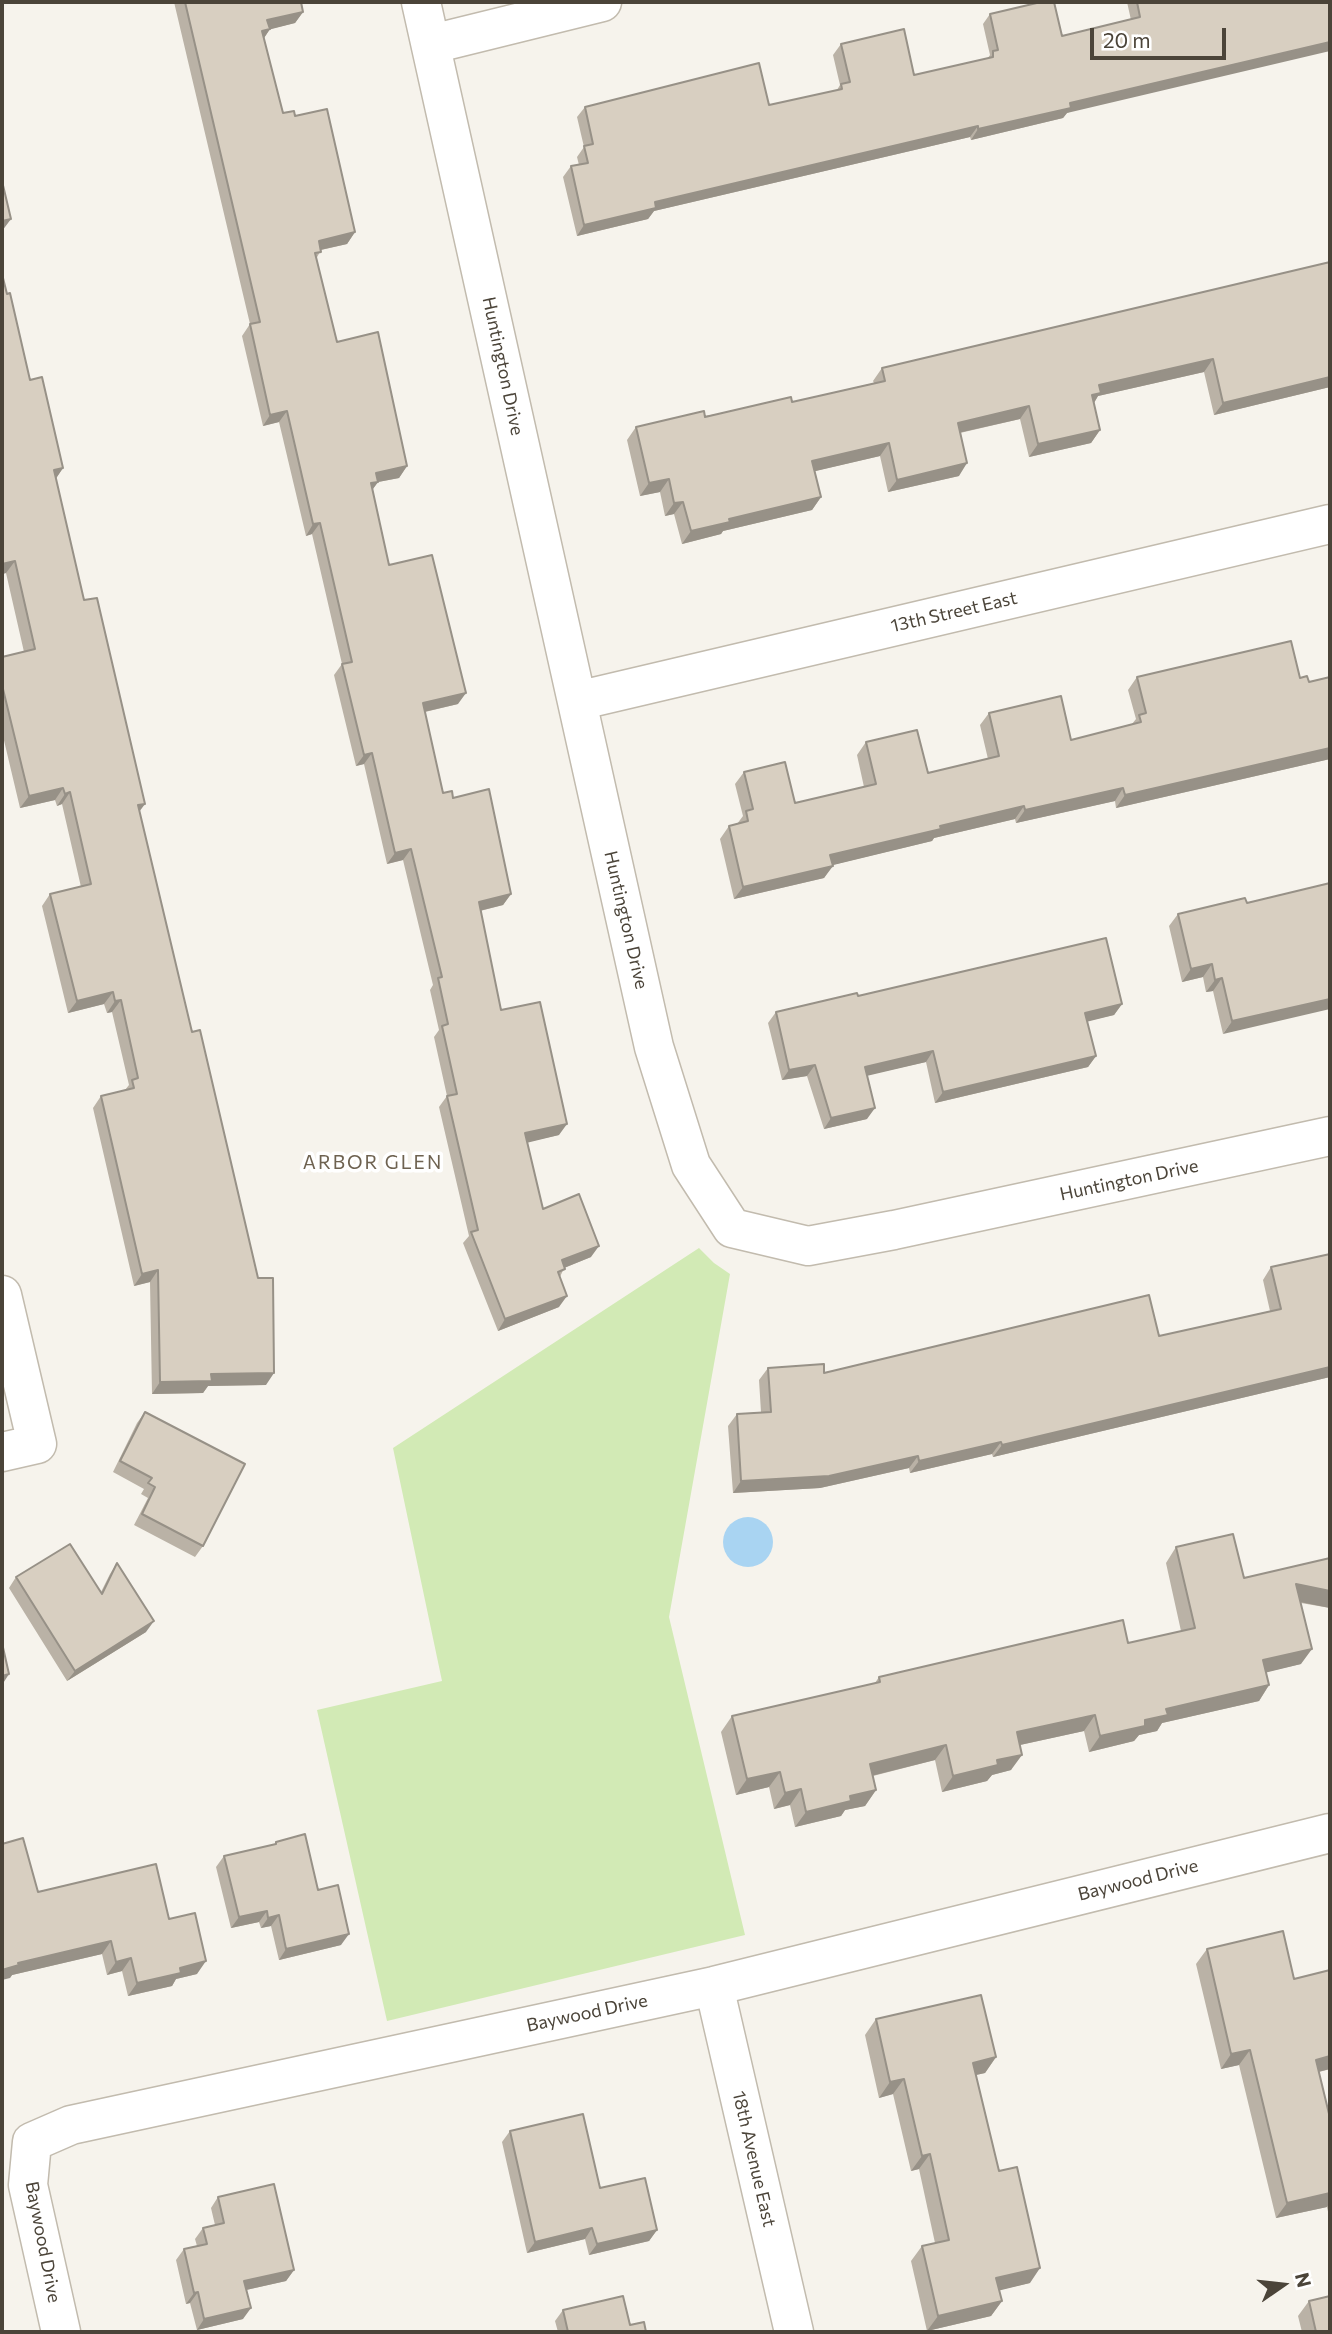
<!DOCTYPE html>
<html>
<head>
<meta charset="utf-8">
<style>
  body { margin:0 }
  #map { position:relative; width:1332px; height:2334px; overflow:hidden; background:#f6f3ec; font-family:Commissioner,sans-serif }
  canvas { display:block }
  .frame { position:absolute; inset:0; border:4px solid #4b4439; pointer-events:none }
  .north { position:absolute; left:1248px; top:2250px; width:70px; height:70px; -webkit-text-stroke:5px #fff; paint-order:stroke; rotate:76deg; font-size:19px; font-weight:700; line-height:28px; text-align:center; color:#4b4439 }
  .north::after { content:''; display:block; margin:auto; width:24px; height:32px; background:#4b4439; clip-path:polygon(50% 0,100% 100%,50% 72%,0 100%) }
  .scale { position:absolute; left:1090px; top:28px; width:136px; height:32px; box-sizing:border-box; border:4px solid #4b4439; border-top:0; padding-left:9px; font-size:21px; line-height:24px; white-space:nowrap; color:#4b4439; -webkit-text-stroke:5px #fff; paint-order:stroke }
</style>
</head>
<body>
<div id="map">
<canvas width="1332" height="2334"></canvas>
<div class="frame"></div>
<div class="north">N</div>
<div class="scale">20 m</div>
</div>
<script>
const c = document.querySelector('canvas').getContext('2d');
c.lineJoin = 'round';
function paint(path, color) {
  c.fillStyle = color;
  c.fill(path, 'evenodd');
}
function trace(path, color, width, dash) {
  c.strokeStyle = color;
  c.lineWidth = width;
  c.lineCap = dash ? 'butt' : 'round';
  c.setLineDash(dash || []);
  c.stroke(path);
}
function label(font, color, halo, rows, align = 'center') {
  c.font = font + ' Commissioner,sans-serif';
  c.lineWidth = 7;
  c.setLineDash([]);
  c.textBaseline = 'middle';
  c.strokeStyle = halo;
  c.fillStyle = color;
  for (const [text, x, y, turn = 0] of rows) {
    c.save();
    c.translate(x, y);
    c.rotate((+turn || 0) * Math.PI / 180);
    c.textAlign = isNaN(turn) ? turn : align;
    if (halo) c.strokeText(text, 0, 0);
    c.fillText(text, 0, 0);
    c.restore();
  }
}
paint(new Path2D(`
  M699 1248 714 1263 730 1274 669 1617 745 1935 387 2021 317 1710 442 1681 393 1448Z`), '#d2eab5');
paint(new Path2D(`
  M723 1542a25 25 0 1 1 50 0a25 25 0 1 1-50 0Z`), '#a9d4f2');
const street = new Path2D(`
  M421 2 654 1047 691 1165 732 1228 808 1246 894 1230 1330 1136
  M432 44 602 2
  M577 701 1330 524
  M2 1295 37 1444 2 1452
  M714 1986 794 2332
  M61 2332 28 2185 32 2142 71 2125 714 1986 1330 1833`);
trace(street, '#c2bbae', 41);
trace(street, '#fff', 38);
paint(new Path2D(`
  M174 2H301L303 12 295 23 270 29 264 38 283 113 295 116 355 232 347 244 321 250 316 259 337 342 407 466 399 478 378 482 372 490 389 565 458 704 425 712 443 793 453 798 511 894 503 905 480 911 501 1010 559 1135 527 1142 543 1209 591 1257 564 1268 560 1277 559 1307 498 1331 463 1243 469 1236 439 1107 447 1096 434 1037 439 1030 430 990 433 985 403 860 387 864 364 764 356 766 334 675 342 664 312 534 306 536 279 422 263 426 242 336 250 324Z
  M1127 2H1330L1067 113 1063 118 971 140 970 137 654 211 648 219 577 236 563 177 571 166 579 165 577 157 584 147 577 117 585 107 769 105 837 90 840 85 833 55 841 44 914 75 988 58 990 55 983 24 990 14 1062 36 1131 20Z
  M1330 262V387L1214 415 1204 372 1098 396 1094 403 1100 430 1091 443 1029 457 1020 419 960 433 959 476 888 492 880 456 815 471 821 497 812 510 723 531 721 534 682 544 674 514 665 516 660 492 640 496 627 440 636 427 792 402 874 383 873 381 882 368Z
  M2 274 30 380 63 468 56 478 84 600 139 812 266 1385 208 1386 203 1393 152 1394 150 1282 134 1286 93 1108 101 1096 125 1090 129 1085 112 1012 107 1013 104 1004 68 1013 42 906 50 894 81 887 62 804 57 806 55 800 20 808 2 732V657L24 652 6 573 2 574Z
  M1137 677 1300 678 1309 682 1330 677V759L1116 808 1115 801 1016 823 1015 819 934 838 932 841 832 865 824 878 734 899 720 839 729 826 737 824 743 816 735 784 744 772 795 803 864 787 857 755 866 742 928 773 988 759 980 725 989 713 1071 740 1132 724 1136 719 1128 690Z
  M1330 883 1223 1034 1213 991 1206 992 1203 977 1182 982 1169 926 1178 914 1247 903Z
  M858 996 1122 1004 1114 1015 1087 1021 1096 1056 1088 1067 935 1103 926 1062 867 1075V1119L824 1129 807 1076 782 1080 768 1023 776 1012Z
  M1271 1267 1330 1377 993 1457 992 1454 910 1473 909 1468 820 1488 733 1493 728 1426 737 1414 761 1412 759 1380 768 1368 824 1373 1159 1336 1270 1311 1263 1280Z
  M145 1412 203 1546 195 1557 134 1525 148 1498 141 1494 144 1489 113 1472 137 1423Z
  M1176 1547 1244 1578 1330 1558V1608L1301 1603V1664L1266 1672 1269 1685 1259 1701 1162 1723 1157 1731 1139 1735 1134 1741 1089 1752 1084 1731 1020 1745 1011 1770 992 1775 987 1781 942 1792 935 1760 873 1776 876 1790 865 1806 845 1810 841 1816 795 1827 790 1805 774 1809 769 1787 736 1795 721 1732 732 1716 875 1683 879 1677 1128 1643 1181 1631 1166 1563Z
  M117 1563 146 1632 67 1681 9 1588 16 1577 101 1592 110 1574Z
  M276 1842 318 1890 341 1945 279 1960 271 1926 261 1928 259 1922 231 1928 216 1867 224 1856 274 1845Z
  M38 1892 169 1919 197 1974 176 1979 172 1986 128 1996 122 1971 107 1975 102 1954 12 1975 10 1978Z
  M1207 1949 1294 1979 1330 1970V2069L1319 2072 1330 2118V2221L1327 2207 1276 2218 1239 2065 1221 2069 1196 1964Z
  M876 2019 996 2057 985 2073 976 2075 999 2171 1030 2283 999 2290 1002 2301 991 2316 927 2331 911 2261 922 2246 935 2243 919 2169 911 2171 893 2094 879 2098 865 2035Z
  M510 2131 600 2188 657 2230 649 2241 589 2255 585 2239 527 2253 502 2142Z
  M218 2197 294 2270 286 2281 246 2290 243 2319 197 2330 190 2303 186 2304 176 2260 184 2249 197 2246 195 2239 203 2228 215 2225 211 2208Z
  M1309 2301 1330 2332H1302L1298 2316Z
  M563 2310 630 2325 646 2332H558L555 2321Z`), '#bab2a6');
paint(new Path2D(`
  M303 12 295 23 260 32 267 20Z
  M270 29 262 41V31Z
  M1330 42V51L1067 113 1063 118 971 140 978 129 1070 103Z
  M978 126 970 137 654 211 648 219 577 236 584 225 655 202Z
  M11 219 2 231V221Z
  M355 232 347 244 311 252 319 241Z
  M1213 359 1204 372 1098 396 1092 406 1083 408 1099 385Z
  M1330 377V387L1214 415 1223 403Z
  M1029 406 1020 419 949 435 958 423Z
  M287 411 279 422 263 426 270 415Z
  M1100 430 1091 443 1029 457 1038 444Z
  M889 443 880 456 803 474 812 461Z
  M967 463 959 476 888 492 897 480Z
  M407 466 399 478 378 482 370 493 363 495 376 473Z
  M63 468 55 480 54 470Z
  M669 479 660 492 640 496 649 483Z
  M821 497 812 510 723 531 721 534 682 544 691 531 729 519Z
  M683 502 674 514 665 516 674 503Z
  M320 523 312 534 306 536 313 524Z
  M15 561 6 573 2 574V564Z
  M466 693 458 704 415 714 423 703Z
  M1330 748V759L1116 808 1125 795Z
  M372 753 364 764 356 766 364 755Z
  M63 788 55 800 20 808 29 796Z
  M1123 788 1115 801 1016 823 1025 810Z
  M70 792 62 804 57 806 65 794Z
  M145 804 136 816 138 805Z
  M1024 806 1015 819 934 838 932 841 821 868 830 855 940 826Z
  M411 849 403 860 387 864 395 853Z
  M833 866 824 878 734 899 743 887Z
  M511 894 503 905 471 913 479 902Z
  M1212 964 1203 977 1182 982 1191 969Z
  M1222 978 1213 991 1206 992 1215 980Z
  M113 992 104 1004 68 1013 77 1001Z
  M1330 999V1009L1223 1034 1232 1021Z
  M121 1000 112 1012 107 1013 115 1001Z
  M1122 1004 1114 1015 1078 1024 1085 1013Z
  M933 1051 926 1062 858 1078 865 1067Z
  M1096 1056 1088 1067 935 1103 943 1092Z
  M815 1065 807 1076 782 1080 789 1070Z
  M875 1108 867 1119 824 1129 831 1118Z
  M567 1124 559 1135 518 1145 525 1133Z
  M599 1246 591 1257 554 1272 562 1260Z
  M158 1270 150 1282 134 1286 142 1274Z
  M567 1296 559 1307 498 1331 505 1319Z
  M1330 1367V1377L993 1457 1002 1445Z
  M274 1373 266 1385 208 1386 203 1393 152 1394 160 1382 211 1374Z
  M1001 1442 992 1454 910 1473 919 1461Z
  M918 1456 909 1468 820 1488 733 1493 741 1481Z
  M1296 1584 1330 1591V1608L1285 1599Z
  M154 1621 146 1632 67 1681 75 1671Z
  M1312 1649 1301 1664 1252 1676 1263 1660Z
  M9 1674 2 1685V1676Z
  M1269 1685 1259 1701 1162 1723 1157 1731 1139 1735 1134 1741 1089 1752 1100 1736 1145 1720 1166 1709Z
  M1095 1715 1084 1731 1006 1748 1017 1732Z
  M946 1745 935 1760 859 1779 870 1764Z
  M1022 1755 1011 1770 992 1775 987 1781 942 1792 953 1776 997 1760Z
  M780 1772 769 1787 736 1795 747 1779Z
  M801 1789 790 1805 774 1809 785 1793Z
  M876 1790 865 1806 845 1810 841 1816 795 1827 806 1812 850 1796Z
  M267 1911 259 1922 231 1928 239 1917Z
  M279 1915 271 1926 261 1928 268 1918Z
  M349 1934 341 1945 279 1960 286 1949Z
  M111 1941 102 1954 12 1975 10 1978 2 1980V1970L18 1963Z
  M131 1958 122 1971 107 1975 116 1962Z
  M206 1961 197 1974 176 1979 172 1986 128 1996 137 1983 180 1968Z
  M1250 2050 1239 2065 1221 2069 1231 2054Z
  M1330 2056V2069L1305 2075 1316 2060Z
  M996 2057 985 2073 962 2078 973 2063Z
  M904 2079 893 2094 879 2098 890 2082Z
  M930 2154 919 2169 911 2171 922 2156Z
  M1330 2193V2202L1327 2207 1276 2218 1287 2203Z
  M592 2228 585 2239 527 2253 535 2242Z
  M657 2230 649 2241 589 2255 597 2244Z
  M1040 2268 1030 2283 985 2294 996 2278Z
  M294 2270 286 2281 237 2292 244 2281Z
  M198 2292 190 2303 186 2304 194 2293Z
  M1002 2301 991 2316 927 2331 938 2316Z
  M251 2308 243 2319 197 2330 204 2319Z`), '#979187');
const building = new Path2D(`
  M185 2H301L303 12 267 20 270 29 262 31 283 113 294 111 295 116 327 109 355 232 319 241 321 252 315 253 337 342 378 332 407 466 376 473 378 482 371 483 389 565 432 555 466 693 423 703 443 793 452 791 453 798 489 789 511 894 479 902 501 1010 540 1002 567 1124 525 1133 543 1209 579 1194 599 1246 562 1260 565 1269 558 1272 567 1296 505 1319 471 1232 478 1230 447 1096 457 1094 442 1026 448 1024 438 978 442 977 411 849 395 853 372 753 364 755 342 664 352 662 320 523 313 524 287 411 270 415 250 324 260 322Z
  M1041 2H1054L1062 36 1140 17 1137 2H1330V42L1070 103 1071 108 978 129V126L655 202 656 208 584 225 571 166 588 163 584 146 593 144 585 107 759 63 769 105 842 89 841 84 850 82 841 44 904 29 914 75 993 57V51L998 50 990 14Z
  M2 181 11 219 2 221Z
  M1330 262V377L1223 403 1213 359 1099 385 1101 393 1092 395 1100 430 1038 444 1029 406 958 423 967 463 897 480 889 443 812 461 821 497 729 519 730 522 691 531 683 502 674 503 669 479 649 483 636 427 704 411 705 417 791 397 792 402 885 381 882 368Z
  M2 274 7 294 10 293 30 380 42 377 63 468 54 470 84 600 97 598 145 804 138 805 192 1032 200 1030 258 1278H273L274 1373 211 1374 212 1381 160 1382 158 1270 142 1274 101 1096 134 1088 132 1080 138 1078 121 1000 115 1001 113 992 77 1001 50 894 91 884 70 792 65 794 63 788 29 796 2 685V657L35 649 15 561 2 564Z
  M1291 641 1300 678 1307 676 1309 682 1330 677V748L1125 795 1123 788 1025 810 1024 806 940 826 941 829 830 855 833 866 743 887 729 826 748 821 746 811 753 809 744 772 785 762 795 803 876 784 866 742 917 730 928 773 999 756 989 713 1061 696 1071 740 1141 722 1139 715 1146 713 1137 677Z
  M1330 883V999L1232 1021 1222 978 1215 980 1212 964 1191 969 1178 914 1245 898 1247 903Z
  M1106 938 1122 1004 1085 1013 1096 1056 943 1092 933 1051 865 1067 875 1108 831 1118 815 1065 789 1070 776 1012 857 993 858 996Z
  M1330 1254V1367L1002 1445 1001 1442 919 1461 918 1456 829 1476 741 1481 737 1414 771 1412 768 1368 824 1364V1373L1149 1295 1159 1336 1281 1309 1271 1267Z
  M145 1412 245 1464 203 1546 142 1514 155 1487 148 1483 152 1478 120 1461Z
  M1233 1534 1244 1578 1330 1558V1591L1296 1584 1312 1649 1263 1660 1269 1685 1166 1709 1168 1715 1145 1720V1726L1100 1736 1095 1715 1017 1732 1022 1755 997 1760 998 1765 953 1776 946 1745 870 1764 876 1790 850 1796 851 1801 806 1812 801 1789 785 1793 780 1772 747 1779 732 1716 880 1682 879 1677 1123 1620 1128 1643 1195 1628 1176 1547Z
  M70 1544 102 1594 117 1563 154 1621 75 1671 16 1577Z
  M2 1643 9 1674 2 1676Z
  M305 1834 318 1890 338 1885 349 1934 286 1949 279 1915 268 1918 267 1911 239 1917 224 1856 276 1844V1842Z
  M23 1838 38 1892 156 1864 169 1919 195 1913 206 1961 180 1968 181 1973 137 1983 131 1958 116 1962 111 1941 18 1963 19 1965 2 1970V1844Z
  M1283 1931 1294 1979 1330 1970V2056L1316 2060 1330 2118V2193L1287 2203 1250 2050 1231 2054 1207 1949Z
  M981 1995 996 2057 973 2063 999 2171 1017 2167 1040 2268 996 2278 1002 2301 938 2316 922 2246 949 2240 930 2154 922 2156 904 2079 890 2082 876 2019Z
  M583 2114 600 2188 645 2178 657 2230 597 2244 592 2228 535 2242 510 2131Z
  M274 2184 294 2270 244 2281 251 2308 204 2319 198 2292 194 2293 184 2249 207 2244 203 2228 224 2223 218 2197Z
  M623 2296 630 2325 644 2322 646 2332H568L563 2310Z
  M1330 2296V2332H1316L1309 2301Z`);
paint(building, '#d8cfc1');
trace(building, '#979187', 2);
label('18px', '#4b4439', '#fff', [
  ["Huntington Drive",503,366,78],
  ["13th Street East",954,612,-13],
  ["Huntington Drive",626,920,77],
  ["Huntington Drive",1129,1180,-12],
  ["Baywood Drive",1138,1880,-14],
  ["Baywood Drive",587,2013,-12],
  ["18th Avenue East",754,2159,77],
  ["Baywood Drive",43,2242,79]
]);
c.letterSpacing = '2px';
label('19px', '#6e6250', '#fff', [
  ["ARBOR GLEN",373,1163]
]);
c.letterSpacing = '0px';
</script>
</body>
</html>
